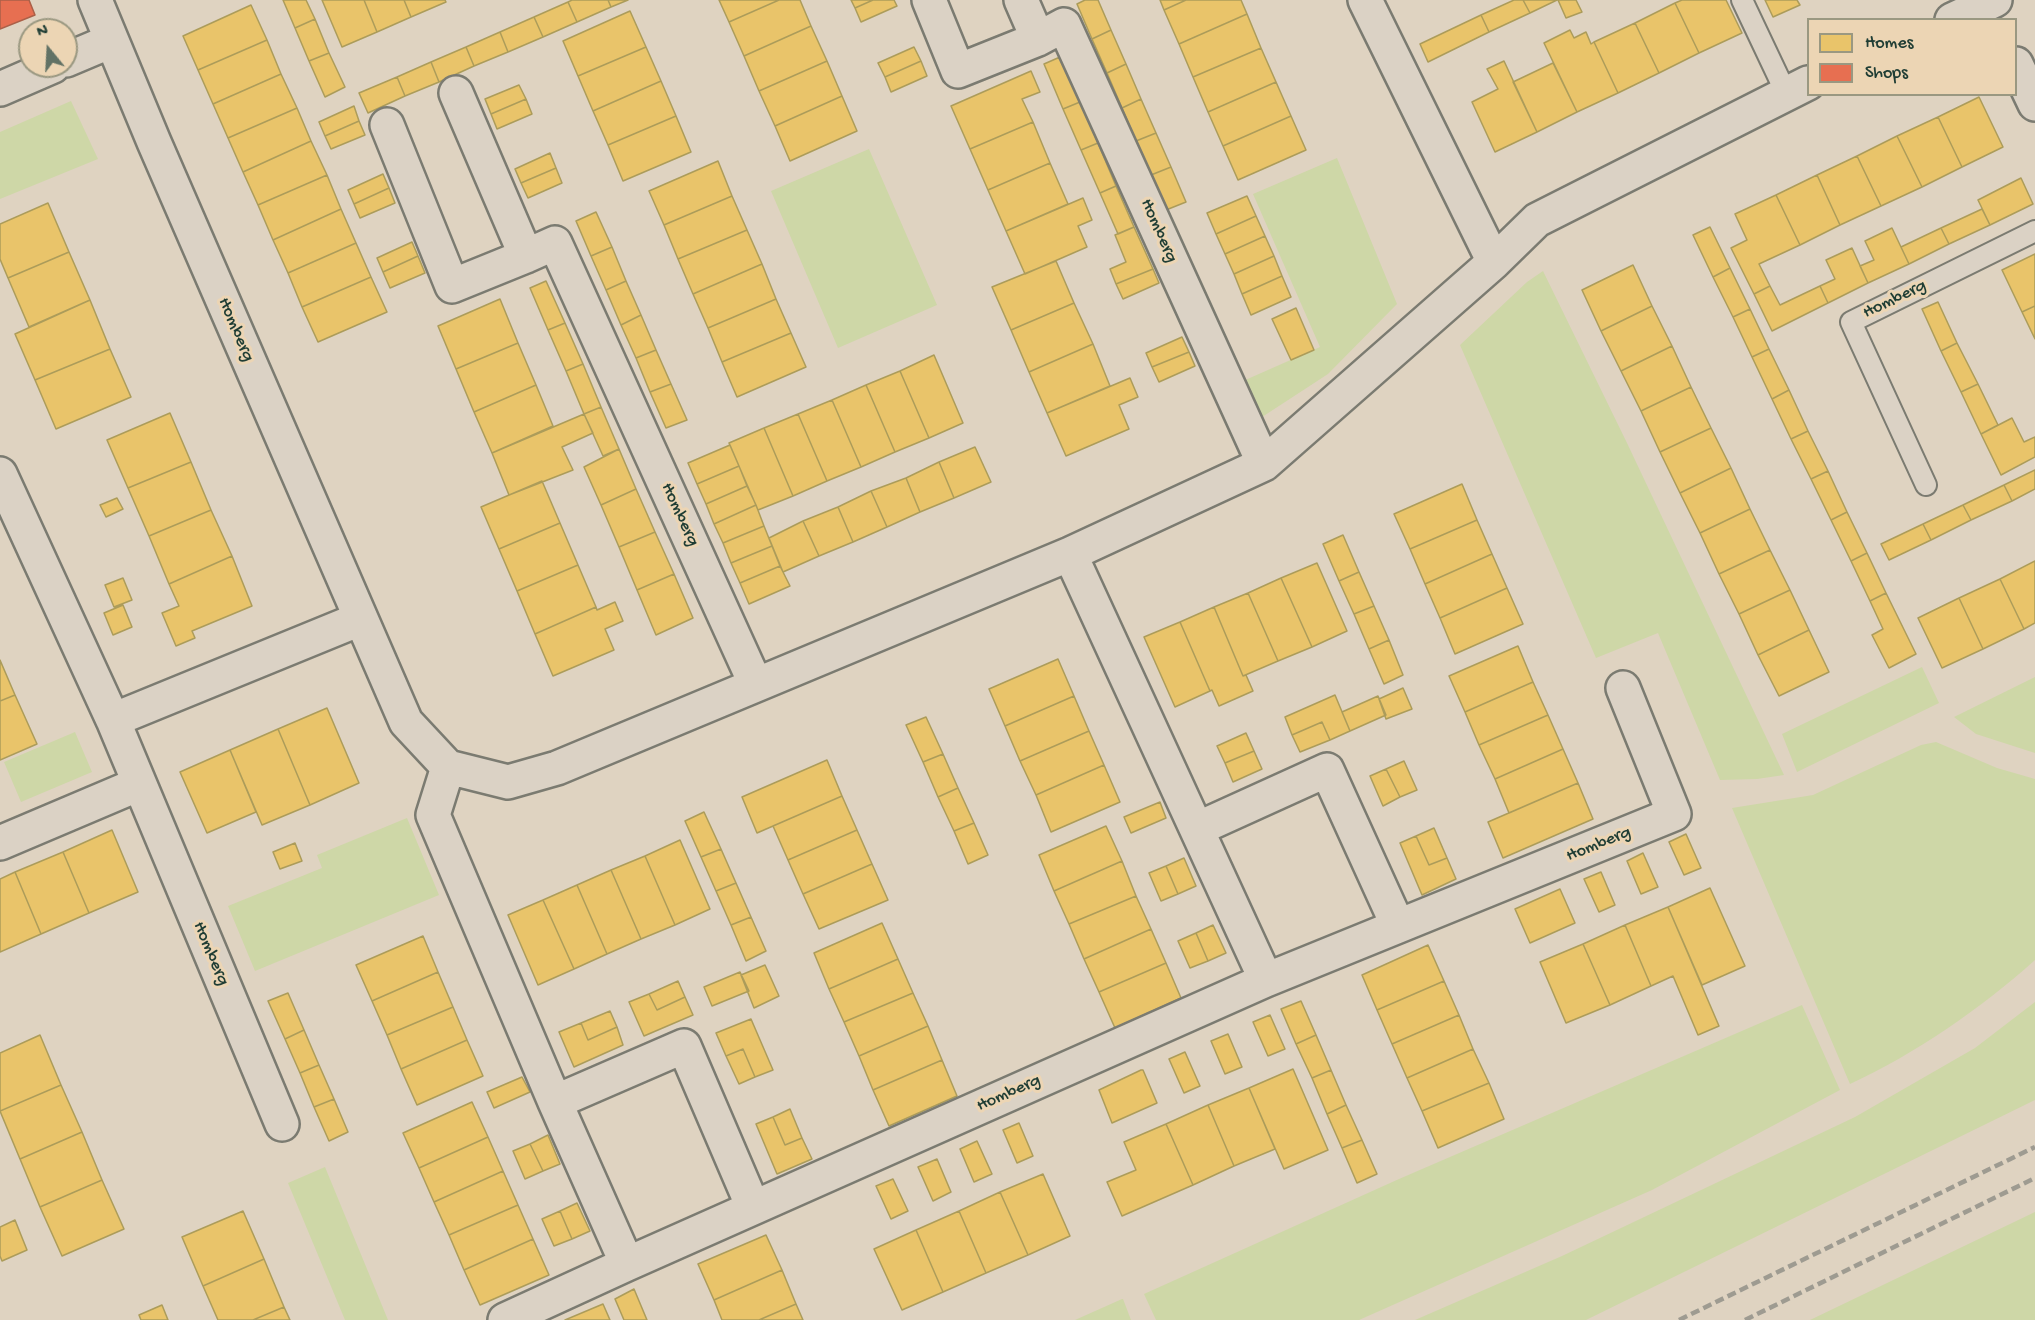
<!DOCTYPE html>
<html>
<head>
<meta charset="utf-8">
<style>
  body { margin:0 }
  #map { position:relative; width:2035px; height:1320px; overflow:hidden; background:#dfd3c1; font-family:"Gochi Hand",sans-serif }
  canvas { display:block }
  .legend { position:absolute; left:1807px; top:18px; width:210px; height:78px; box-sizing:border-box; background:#ecd5b4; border:2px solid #9a9881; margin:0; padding:8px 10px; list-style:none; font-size:18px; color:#1f3d34 }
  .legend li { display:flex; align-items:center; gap:12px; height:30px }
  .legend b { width:30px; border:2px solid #9a9881 }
  .north { position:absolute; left:18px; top:18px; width:60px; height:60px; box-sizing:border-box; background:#ecd5b4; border:2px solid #9a9881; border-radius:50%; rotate:342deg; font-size:16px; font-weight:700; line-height:24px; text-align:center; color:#1f3d34 }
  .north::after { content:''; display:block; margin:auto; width:21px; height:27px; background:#627265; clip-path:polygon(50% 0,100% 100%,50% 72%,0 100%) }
</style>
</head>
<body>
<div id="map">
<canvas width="2035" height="1320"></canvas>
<ul class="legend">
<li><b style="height:16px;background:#e9c46a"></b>Homes</li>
<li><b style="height:16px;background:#e76f51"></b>Shops</li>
</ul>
<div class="north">N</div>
</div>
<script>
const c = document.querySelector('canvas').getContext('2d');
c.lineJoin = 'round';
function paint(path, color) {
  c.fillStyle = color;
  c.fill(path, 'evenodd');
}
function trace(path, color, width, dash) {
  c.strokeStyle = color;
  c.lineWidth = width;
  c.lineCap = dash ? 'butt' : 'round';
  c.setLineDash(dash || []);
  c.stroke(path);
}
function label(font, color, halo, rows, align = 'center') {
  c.font = font + ' "Gochi Hand",sans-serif';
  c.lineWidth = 6;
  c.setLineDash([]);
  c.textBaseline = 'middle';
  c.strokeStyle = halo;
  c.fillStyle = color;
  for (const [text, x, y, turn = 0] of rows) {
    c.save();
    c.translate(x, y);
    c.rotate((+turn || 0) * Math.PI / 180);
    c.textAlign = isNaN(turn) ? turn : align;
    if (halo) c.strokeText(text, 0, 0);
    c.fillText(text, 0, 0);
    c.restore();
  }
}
paint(new Path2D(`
  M71 101 98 159 0 199V132Z
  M869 149 937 305 838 348 771 191Z
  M1337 158 1397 304 1328 374 1259 419 1243 381 1320 347 1253 194Z
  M1543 271 1627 443 1784 775 1757 779 1720 780 1658 633 1596 658 1460 345 1527 282Z
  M1922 667 1939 703 1797 772 1782 734Z
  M2035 677V753L1976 734 1954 717Z
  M75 732 92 772 21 802 4 762Z
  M1936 742 1997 768 2035 779V960C1980 1009 1917 1053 1850 1084L1732 808 1813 795 1921 745Z
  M407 818 439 895 255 971 228 906 322 868 317 855Z
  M2035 1002V1100L1586 1320H1415L1562 1256 1855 1117 1975 1048Z
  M1802 1005 1840 1090 1652 1190 1359 1320H1156L1144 1294 1399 1179Z
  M325 1167 388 1320H345L288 1183Z
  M2035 1212V1320H1810Z
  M1123 1299 1131 1320H1075L1122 1299Z`), '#ced7a7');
const homes = new Path2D(`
  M283 0H306L315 19 295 28Z
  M322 0H364L377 32 342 47Z
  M364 0H404L411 17 377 32Z
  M404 0H445L446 2 411 17Z
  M572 0H608L611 7 577 22 568 2Z
  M608 0H628L611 7Z
  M719 0H779L729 22Z
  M779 0H800L811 26 744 56 729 22Z
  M851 0H873L855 8Z
  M873 0H894L897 6 861 22 855 8Z
  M1085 0H1098L1111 30 1092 39 1077 4Z
  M1160 0H1186L1164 10Z
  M1186 0H1241L1247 14 1179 44 1164 10Z
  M1514 0H1523L1530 13 1489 32 1481 15Z
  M1523 0H1557L1530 13Z
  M1558 0H1576L1582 12 1566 18Z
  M1682 0H1726L1742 33 1699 53 1675 3Z
  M1765 0H1797L1800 5 1773 17Z
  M568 2 577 22 543 37 534 17Z
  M1675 3 1699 53 1659 73 1635 23Z
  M251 5 267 40 198 70 183 36Z
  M630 11 646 47 578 76 563 41Z
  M1247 14 1261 48 1193 77 1179 44Z
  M1481 15 1489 32 1428 62 1420 44Z
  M534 17 543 37 508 52 500 32Z
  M315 19 329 53 309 61 295 28Z
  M1635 23 1659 73 1618 93 1594 42Z
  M811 26 827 61 759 91 744 56Z
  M1111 30 1126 64 1107 73 1092 39Z
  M1570 30 1574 38 1586 32 1591 44 1594 42 1618 93 1577 112 1544 43Z
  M500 32 508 52 474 66 466 47Z
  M267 40 281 74 213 104 198 70Z
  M466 47 474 66 439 82 431 62Z
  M646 47 661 81 593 111 578 76Z
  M914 47 921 61 885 77 878 63Z
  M1261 48 1276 82 1208 112 1193 77Z
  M329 53 345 87 325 97 309 61Z
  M1060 57 1080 102 1063 109 1044 64Z
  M827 61 842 96 775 126 759 91Z
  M921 61 927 76 891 92 885 77Z
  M1504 61 1537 132 1495 152 1472 102 1498 89 1487 69Z
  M431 62 439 82 405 96 397 77Z
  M1553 63 1577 112 1537 132 1513 82Z
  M1126 64 1141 99 1122 108 1107 73Z
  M1031 71 1040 92 1022 99 1033 122 970 149 951 106Z
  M281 74 297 108 228 138 213 104Z
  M397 77 405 96 368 113 359 93Z
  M661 81 676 116 608 145 593 111Z
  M1276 82 1291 116 1223 146 1208 112Z
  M519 85 526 99 491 114 485 99Z
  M842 96 857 131 790 161 775 126Z
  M1979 97 2003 147 1962 167 1938 117Z
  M526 99 532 114 497 129 491 114Z
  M1141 99 1156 133 1136 141 1122 108Z
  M1080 102 1098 143 1081 150 1063 109Z
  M354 106 359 121 325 136 319 122Z
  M297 108 311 141 243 172 228 138Z
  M676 116 691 152 623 181 608 145Z
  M1291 116 1306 150 1238 180 1223 146Z
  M1938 117 1962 167 1922 187 1897 136Z
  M359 121 365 135 331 149 325 136Z
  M1033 122 1050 163 988 190 970 149Z
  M1156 133 1171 167 1151 175 1136 141Z
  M1897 136 1922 187 1881 206 1857 156Z
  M311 141 327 175 258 205 243 172Z
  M1098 143 1116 186 1100 193 1081 150Z
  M550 153 556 168 521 183 515 169Z
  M1857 156 1881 206 1840 225 1817 175Z
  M718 161 732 196 664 225 649 191Z
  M1050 163 1068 204 1006 231 988 190Z
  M1171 167 1186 202 1166 210 1151 175Z
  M556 168 562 183 528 198 521 183Z
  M383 174 389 188 354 204 348 190Z
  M327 175 341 209 273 240 258 205Z
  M1817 175 1840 225 1800 245 1776 195Z
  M2021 178 2033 204 1990 225 1978 200Z
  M1116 186 1134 227 1118 234 1100 193Z
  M389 188 395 203 360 218 354 204Z
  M1776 195 1800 245 1759 264 1770 286 1754 294 1731 248 1747 240 1735 214Z
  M732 196 747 230 678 259 664 225Z
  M1247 196 1256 216 1216 234 1207 213Z
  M1083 198 1092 220 1078 226 1087 247 1025 274 1006 231Z
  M48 203 69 252 8 278 0 259V224Z
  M341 209 356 243 288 273 273 240Z
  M1982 209 1990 225 1949 244 1941 228Z
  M596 212 612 247 591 256 576 221Z
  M1256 216 1265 236 1225 254 1216 234Z
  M1134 227 1153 269 1116 284 1110 269 1126 262 1115 235Z
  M1710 227 1730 268 1713 277 1693 235Z
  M1892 228 1909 264 1868 283 1860 266 1874 260 1865 241Z
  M1941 228 1949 244 1909 264 1901 247Z
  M747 230 762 264 693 294 678 259Z
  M1265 236 1274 256 1234 274 1225 254Z
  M412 242 418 256 383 272 377 258Z
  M356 243 371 277 302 307 288 273Z
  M612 247 626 281 606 290 591 256Z
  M1852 248 1868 283 1828 303 1820 286 1835 279 1826 260Z
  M69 252 90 300 29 327 8 278Z
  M2035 254V306L2022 312 2002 270Z
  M418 256 425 273 390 288 383 272Z
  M1274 256 1282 276 1242 294 1234 274Z
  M1056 261 1074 303 1011 330 992 287Z
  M762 264 776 299 708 328 693 294Z
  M1633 265 1652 306 1601 331 1582 290Z
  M1730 268 1750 309 1733 317 1713 277Z
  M1153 269 1159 283 1123 299 1116 284Z
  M1282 276 1291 297 1251 315 1242 294Z
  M371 277 387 312 318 342 302 307Z
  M546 281 565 323 548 330 530 288Z
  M626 281 641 315 621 325 606 290Z
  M1770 286 1780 305 1820 286 1828 303 1772 331 1754 294Z
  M500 299 518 343 456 369 438 326Z
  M776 299 791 333 722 362 708 328Z
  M90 300 110 349 35 380 15 334Z
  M1938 302 1957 343 1941 351 1922 309Z
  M1074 303 1093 344 1029 372 1011 330Z
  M1652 306 1672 346 1621 371 1601 331Z
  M2035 306V339L2022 312Z
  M1296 308 1314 350 1291 360 1272 319Z
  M1750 309 1769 349 1752 357 1733 317Z
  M641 315 656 350 636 358 621 325Z
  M565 323 583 364 566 371 548 330Z
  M791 333 806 367 737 397 722 362Z
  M1182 337 1189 352 1152 367 1146 353Z
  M518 343 536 385 474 412 456 369Z
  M1957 343 1978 384 1961 392 1941 351Z
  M1093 344 1110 386 1047 413 1029 372Z
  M1672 346 1691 387 1641 411 1621 371Z
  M110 349 131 397 56 429 35 380Z
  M1769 349 1789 390 1772 399 1752 357Z
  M656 350 671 384 650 392 636 358Z
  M1189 352 1195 366 1159 382 1152 367Z
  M934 355 963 423 929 438 900 371Z
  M583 364 601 407 584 414 566 371Z
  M900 371 929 438 895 452 866 385Z
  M1130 378 1138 397 1119 405 1129 429 1066 456 1047 413Z
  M671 384 687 420 666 428 650 392Z
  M1978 384 1998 425 1981 434 1961 392Z
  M536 385 553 426 492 453 474 412Z
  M866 385 895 452 861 467 832 400Z
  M1691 387 1711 428 1660 452 1641 411Z
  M1789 390 1808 431 1791 439 1772 399Z
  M832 400 861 467 827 481 798 414Z
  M601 407 619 449 603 456 584 414Z
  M170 413 191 462 128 488 107 440Z
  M584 414 593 433 562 447 573 470 509 495 492 453Z
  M798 414 827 481 793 496 764 428Z
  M2012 418 2024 442 2035 437V457L2001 475 1981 434Z
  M764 428 793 496 758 510 729 443Z
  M1711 428 1731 468 1680 493 1660 452Z
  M1808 431 1828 471 1811 479 1791 439Z
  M730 445 739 466 697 484 688 463Z
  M975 447 991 482 954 498 939 462Z
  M619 449 636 489 601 505 584 467Z
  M191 462 211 510 149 536 128 488Z
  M939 462 954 498 920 512 906 478Z
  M739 466 747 486 706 504 697 484Z
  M1731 468 1750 509 1700 533 1680 493Z
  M2035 470V489L2012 501 2004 485Z
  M1828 471 1847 512 1831 520 1811 479Z
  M906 478 920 512 887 527 871 491Z
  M542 481 560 523 499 549 481 507Z
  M1462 484 1477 520 1410 549 1394 514Z
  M2004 485 2012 501 1971 520 1963 505Z
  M747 486 756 505 714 524 706 504Z
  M636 489 655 532 619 547 601 505Z
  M871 491 887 527 853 542 838 507Z
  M117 498 123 509 106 517 100 505Z
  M756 505 764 526 723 543 714 524Z
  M1963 505 1971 520 1931 540 1923 524Z
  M838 507 853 542 819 556 803 521Z
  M1750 509 1770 550 1719 574 1700 533Z
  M211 510 232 556 169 584 149 536Z
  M1847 512 1867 553 1851 561 1831 520Z
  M1477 520 1492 554 1425 584 1410 549Z
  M803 521 819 556 783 572 769 538Z
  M560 523 578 565 517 591 499 549Z
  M1923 524 1931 540 1889 560 1881 544Z
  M764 526 772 546 731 563 723 543Z
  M655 532 674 574 637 590 619 547Z
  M1343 535 1359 572 1339 581 1323 544Z
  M772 546 780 566 740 583 731 563Z
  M1770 550 1790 590 1739 614 1719 574Z
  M1867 553 1886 593 1870 601 1851 561Z
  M1492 554 1507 588 1440 618 1425 584Z
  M232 556 252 606 192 631 195 638 176 646 162 613 179 606 169 584Z
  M2035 561V623L2024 629 2000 579Z
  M1317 563 1347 631 1312 647 1281 578Z
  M578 565 596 607 535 634 517 591Z
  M780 566 790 586 749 604 740 583Z
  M1359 572 1374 606 1354 614 1339 581Z
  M674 574 693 618 656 635 637 590Z
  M123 578 132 600 114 607 105 585Z
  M1281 578 1312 647 1278 661 1248 593Z
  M2000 579 2024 629 1983 649 1959 598Z
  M1507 588 1523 624 1455 654 1440 618Z
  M1790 590 1809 630 1758 655 1739 614Z
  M1248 593 1278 661 1243 676 1214 607Z
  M1886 593 1916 654 1889 668 1872 635 1883 629 1870 601Z
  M1959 598 1983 649 1942 668 1918 618Z
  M615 602 623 621 605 629 614 650 553 676 535 634 596 607 597 610Z
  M123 605 132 627 113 635 104 613Z
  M1374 606 1389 640 1369 649 1354 614Z
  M1214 607 1243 676 1246 675 1253 691 1219 706 1212 690 1210 691 1180 622Z
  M1180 622 1210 691 1175 707 1144 637Z
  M1809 630 1829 672 1779 696 1758 655Z
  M1389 640 1403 675 1384 684 1369 649Z
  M1518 646 1533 682 1465 712 1449 676Z
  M1058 659 1074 696 1005 726 989 689Z
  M0 660 15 695 0 701Z
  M1533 682 1548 715 1479 745 1465 712Z
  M1403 688 1412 709 1386 719 1379 699Z
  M15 695 37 744 0 760V701Z
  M1335 695 1350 731 1330 740 1322 722 1292 735 1285 717Z
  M1074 696 1089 731 1020 761 1005 726Z
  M1378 696 1386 715 1350 731 1342 712Z
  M327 708 359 783 310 805 278 729Z
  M1548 715 1563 749 1495 779 1479 745Z
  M926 717 943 754 923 762 906 725Z
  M1322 722 1330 740 1300 752 1292 735Z
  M278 729 310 805 262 825 230 750Z
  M1089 731 1104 765 1036 795 1020 761Z
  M1246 733 1254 751 1225 763 1217 746Z
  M1563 749 1578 783 1509 813 1495 779Z
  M230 750 256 812 207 833 180 772Z
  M1254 751 1262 769 1233 782 1225 763Z
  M943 754 958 788 938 797 923 762Z
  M827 760 842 796 757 833 742 797Z
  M1404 761 1417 790 1400 797 1386 769Z
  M1104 765 1120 802 1051 832 1036 795Z
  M1386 769 1400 797 1383 806 1370 776Z
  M1578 783 1593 819 1503 858 1488 822Z
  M958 788 974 823 954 831 938 797Z
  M842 796 857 830 788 860 773 826Z
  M1160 802 1166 818 1131 833 1124 817Z
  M704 812 721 849 701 857 685 821Z
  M974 823 988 855 968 864 954 831Z
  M1106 826 1122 861 1054 891 1039 855Z
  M1434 828 1447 858 1429 865 1416 836Z
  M112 830 138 892 89 913 63 852Z
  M857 830 872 864 803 894 788 860Z
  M1686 834 1701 868 1684 875 1669 842Z
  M1416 836 1429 865 1447 858 1456 879 1422 895 1400 843Z
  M680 840 710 909 675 925 645 856Z
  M295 843 302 861 280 869 273 852Z
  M721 849 736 883 716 891 701 857Z
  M63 852 89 913 41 934 15 872Z
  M1643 853 1658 887 1641 894 1627 861Z
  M645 856 675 925 641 939 611 870Z
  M1184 858 1196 886 1178 894 1166 866Z
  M1122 861 1136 896 1069 924 1054 891Z
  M872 864 888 900 819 929 803 894Z
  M1166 866 1178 894 1161 901 1149 873Z
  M611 870 641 939 607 954 577 885Z
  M15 872 41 934 0 952V879Z
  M1601 872 1615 905 1599 912 1584 879Z
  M736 883 751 917 731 925 716 891Z
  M577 885 607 954 574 969 543 900Z
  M1710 888 1745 966 1702 985 1668 907Z
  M1560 889 1575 923 1530 943 1515 909Z
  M1136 896 1151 929 1084 959 1069 924Z
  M543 900 574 969 538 985 508 915Z
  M1668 907 1719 1026 1698 1035 1673 976 1651 986 1625 925Z
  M751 917 766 951 746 961 731 925Z
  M882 923 898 959 829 989 814 953Z
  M1213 925 1226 953 1208 961 1196 933Z
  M1625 925 1651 986 1610 1005 1583 944Z
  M1151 929 1166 963 1099 992 1084 959Z
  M1196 933 1208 961 1190 968 1178 941Z
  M423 936 438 972 372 1001 356 965Z
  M1583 944 1610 1005 1566 1023 1540 962Z
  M1428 945 1444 981 1377 1010 1362 975Z
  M898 959 913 993 844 1022 829 989Z
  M1166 963 1181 998 1115 1028 1099 992Z
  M765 965 779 996 754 1008 741 975Z
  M438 972 453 1007 387 1035 372 1001Z
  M740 972 749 991 712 1006 704 987Z
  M678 981 685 997 657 1010 649 994Z
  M1444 981 1459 1015 1392 1044 1377 1010Z
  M288 993 304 1030 285 1039 268 1001Z
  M913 993 928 1026 859 1056 844 1022Z
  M649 994 657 1010 685 997 693 1015 644 1036 629 1002Z
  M1301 1001 1316 1035 1296 1044 1281 1009Z
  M453 1007 467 1040 401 1069 387 1035Z
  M610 1011 617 1027 588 1040 581 1023Z
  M1270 1015 1285 1049 1268 1056 1253 1022Z
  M1459 1015 1473 1049 1407 1078 1392 1044Z
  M751 1019 773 1070 755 1077 743 1049 726 1056 716 1033Z
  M581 1023 588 1040 617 1027 623 1045 574 1067 559 1032Z
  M928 1026 942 1060 873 1090 859 1056Z
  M304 1030 319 1065 300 1073 285 1039Z
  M1228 1034 1242 1067 1225 1074 1211 1041Z
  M40 1035 61 1085 0 1111V1053Z
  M1316 1035 1331 1070 1312 1078 1296 1044Z
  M467 1040 483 1076 417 1105 401 1069Z
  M743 1049 755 1077 739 1084 726 1056Z
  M1473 1049 1489 1083 1422 1111 1407 1078Z
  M1185 1052 1200 1086 1184 1093 1169 1059Z
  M942 1060 957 1096 889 1126 873 1090Z
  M319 1065 334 1099 314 1107 300 1073Z
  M1293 1069 1328 1150 1284 1169 1249 1088Z
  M1141 1070H1143L1157 1103 1112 1123 1099 1090Z
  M1331 1070 1346 1105 1327 1114 1312 1078Z
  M522 1077 530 1092 494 1108 487 1092Z
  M1489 1083 1504 1119 1438 1148 1422 1111Z
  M61 1085 82 1132 20 1159 0 1111Z
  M1249 1088 1275 1149 1234 1166 1208 1105Z
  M334 1099 348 1132 329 1141 314 1107Z
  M472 1102 488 1137 419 1168 403 1133Z
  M1208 1105 1234 1166 1193 1185 1166 1124Z
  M1346 1105 1362 1140 1342 1148 1327 1114Z
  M790 1109 802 1138 785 1145 773 1117Z
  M773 1117 785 1145 802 1138 812 1159 777 1174 756 1124Z
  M1019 1123 1033 1156 1017 1163 1003 1130Z
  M1166 1124 1193 1185 1122 1216 1107 1182 1136 1170 1124 1142Z
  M82 1132 102 1180 40 1207 20 1159Z
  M548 1135 560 1164 543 1171 530 1144Z
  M488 1137 503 1171 434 1202 419 1168Z
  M1362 1140 1377 1174 1357 1183 1342 1148Z
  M977 1141 992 1174 974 1182 960 1149Z
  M530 1144 543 1171 525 1179 513 1151Z
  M937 1159 951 1192 933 1201 918 1167Z
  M503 1171 518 1205 449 1235 434 1202Z
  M1043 1174 1070 1236 1028 1255 1000 1192Z
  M893 1179 908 1211 891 1219 876 1186Z
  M102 1180 124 1229 62 1256 40 1207Z
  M1000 1192 1028 1255 986 1273 959 1211Z
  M577 1203 590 1231 572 1239 560 1211Z
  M518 1205 533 1239 464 1270 449 1235Z
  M243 1211 264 1259 203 1286 182 1237Z
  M560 1211 572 1239 554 1246 542 1219Z
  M959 1211 986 1273 943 1292 916 1230Z
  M15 1220 27 1250 2 1261 0 1256V1227Z
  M916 1230 943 1292 902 1310 874 1249Z
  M766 1235 782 1270 714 1300 698 1264Z
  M533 1239 549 1275 480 1305 464 1270Z
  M264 1259 284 1307 253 1320H218L203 1286Z
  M782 1270 796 1304 759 1320H722L714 1300Z
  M634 1289 647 1320H624L615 1299Z
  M603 1304 610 1320H565Z
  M796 1304 803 1320H759Z
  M162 1305 168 1320H141L139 1315Z
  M284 1307 290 1320H253Z`);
paint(homes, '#e9c46a');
trace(homes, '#ac9c5a', 1.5);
const shops = new Path2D(`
  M0 0H29L35 15 0 29Z`);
paint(shops, '#e76f51');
trace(shops, '#ab6048', 1.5);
const lane = new Path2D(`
  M1742 0 1786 93
  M1926 485 1851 322 2035 231`);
const street = new Path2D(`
  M95 0 154 142 406 722 448 767 508 782 557 768 1070 554 1264 464 1494 262 1537 220 1808 83
  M929 0 958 71 1038 39
  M1021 0 1038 39 1064 25 1264 464
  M1365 0 1494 262
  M1952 20 1995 0
  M66 60 111 41
  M2016 64 2035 104
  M0 89 53 66
  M456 93 526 256 555 243 756 685
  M387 125 452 286 526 256
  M0 474 113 720 360 619
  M1070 554 1266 980
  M113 720 282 1124
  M448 767 433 815 555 1102 627 1264
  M1197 829 1327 770 1398 926
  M0 843 139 784
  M555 1102 684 1046 753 1207
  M505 1320 627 1264 1266 980 1674 814 1623 688`);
trace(lane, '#7b7b71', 24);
trace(street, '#7b7b71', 38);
trace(lane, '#dbd2c5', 20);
trace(street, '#dbd2c5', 33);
trace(new Path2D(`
  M1679 1320 2035 1147
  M1745 1320 2035 1178`), '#9e9b91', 4.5, [9, 4.5]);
label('18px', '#1f3d34', '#ecd5b4', [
  ["Homberg",1158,231,66],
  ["Homberg",1895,300,-26],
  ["Homberg",235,330,67],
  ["Homberg",679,515,65],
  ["Homberg",1599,845,-22],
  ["Homberg",210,954,67],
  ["Homberg",1009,1094,-24]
]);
</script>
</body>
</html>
